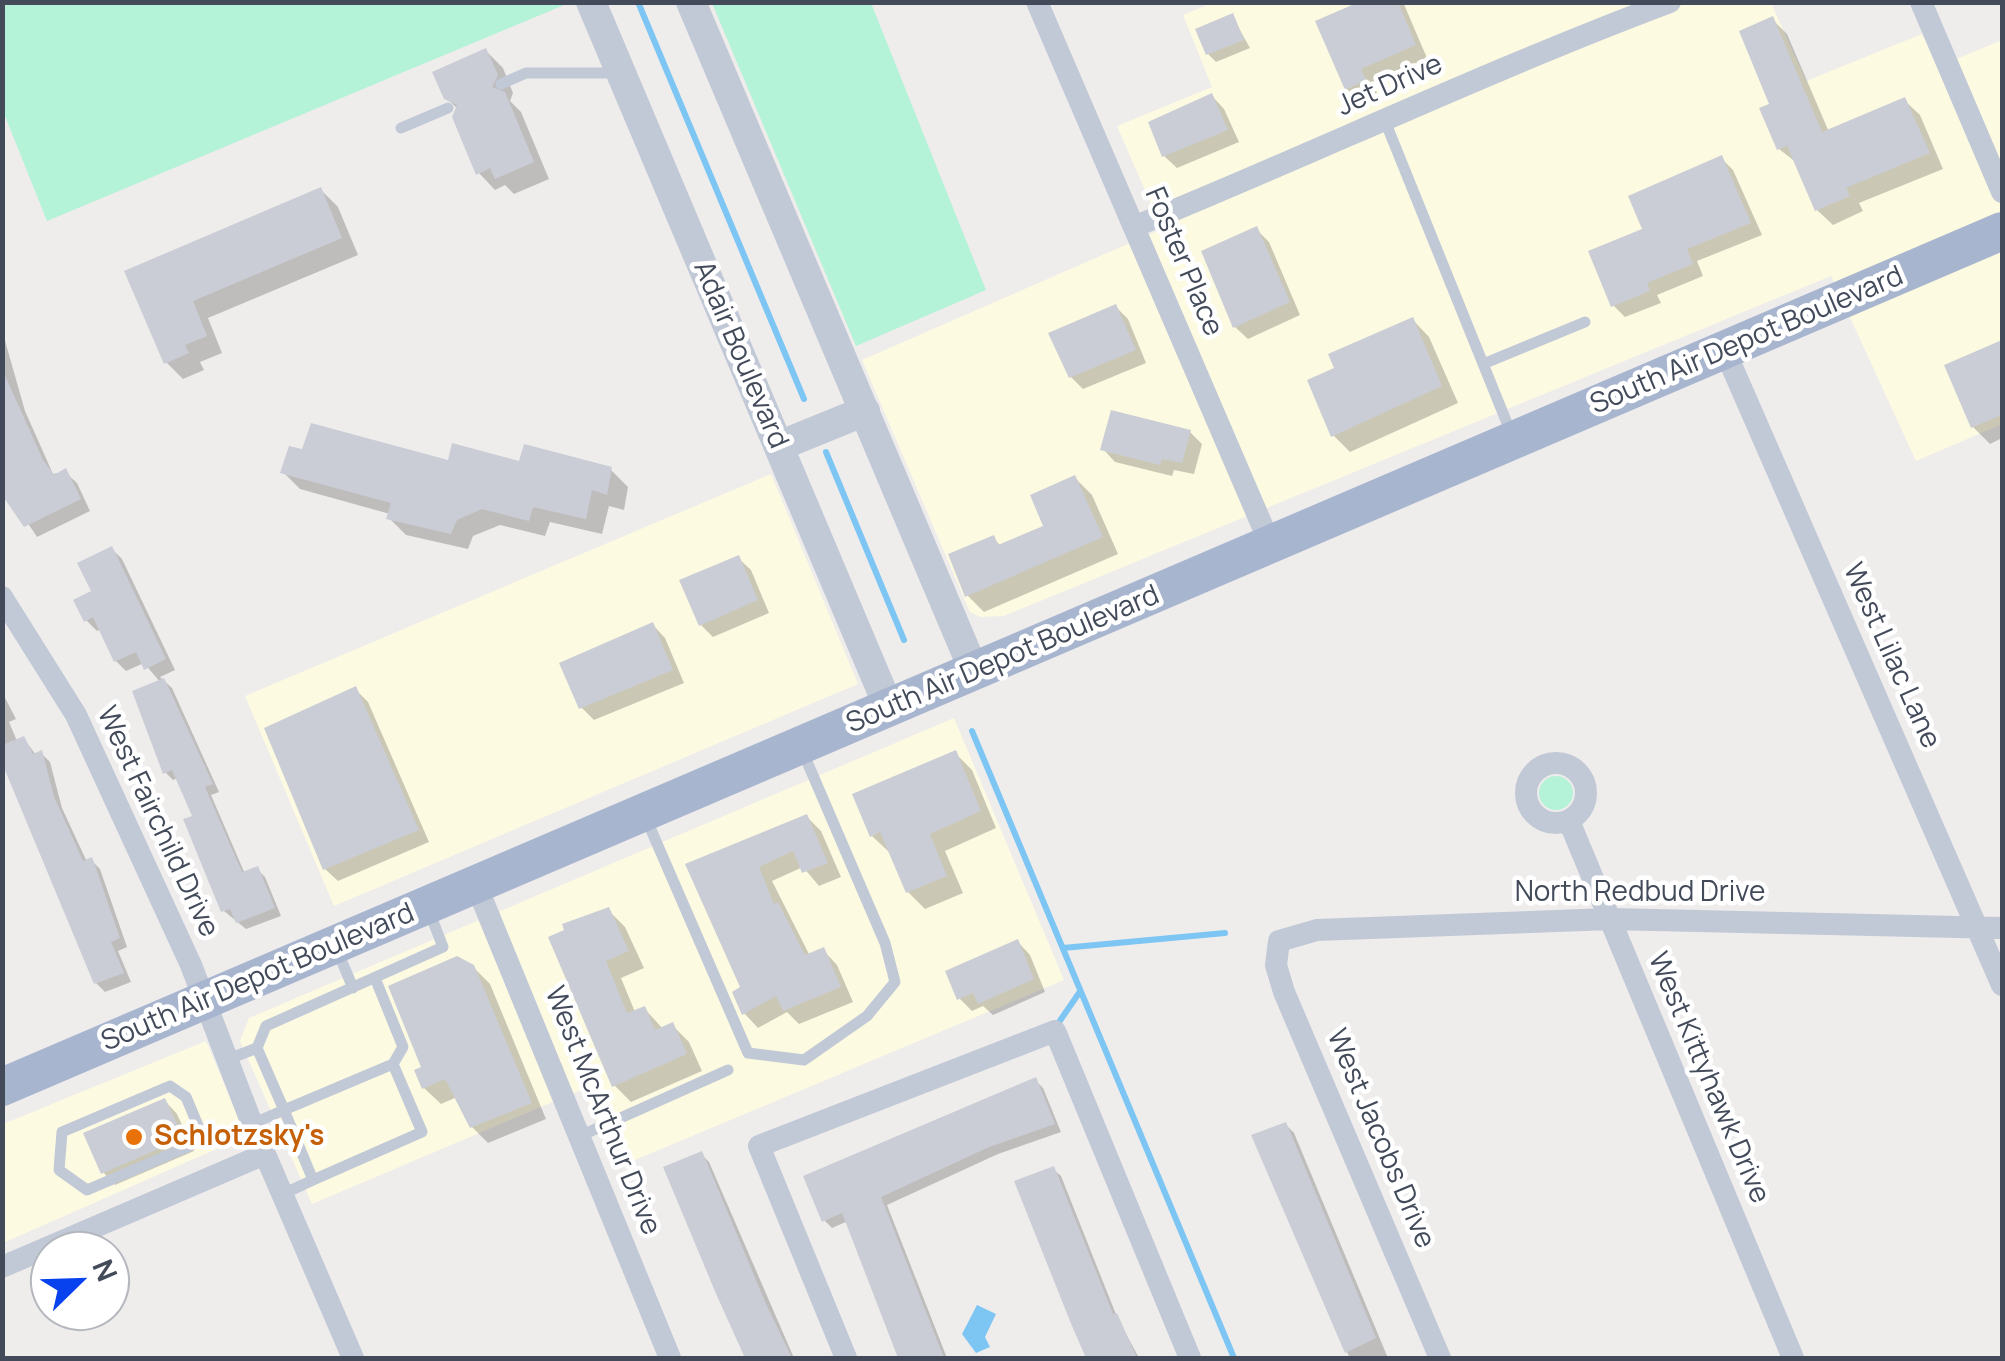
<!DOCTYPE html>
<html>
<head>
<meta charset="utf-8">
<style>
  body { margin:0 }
  #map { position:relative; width:2005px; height:1361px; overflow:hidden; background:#efecec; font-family:Manrope,sans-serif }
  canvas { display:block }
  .frame { position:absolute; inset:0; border:5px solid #434b5b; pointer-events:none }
  .north { position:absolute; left:30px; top:1231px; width:100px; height:100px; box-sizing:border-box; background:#fff; border:2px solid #b4b7bd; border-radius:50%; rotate:67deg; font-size:28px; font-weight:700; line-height:40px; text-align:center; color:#434b5b }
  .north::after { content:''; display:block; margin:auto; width:35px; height:45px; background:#0742ee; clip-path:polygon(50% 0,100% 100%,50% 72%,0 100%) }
</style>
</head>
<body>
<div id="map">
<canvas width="2005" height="1361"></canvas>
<div class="frame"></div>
<div class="north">N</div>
</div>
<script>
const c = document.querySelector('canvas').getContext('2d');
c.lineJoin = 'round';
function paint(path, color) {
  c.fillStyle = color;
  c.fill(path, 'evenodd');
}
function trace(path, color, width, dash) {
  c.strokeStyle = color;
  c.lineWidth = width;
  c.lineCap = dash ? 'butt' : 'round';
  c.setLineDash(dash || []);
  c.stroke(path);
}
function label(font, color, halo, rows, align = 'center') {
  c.font = font + ' Manrope,sans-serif';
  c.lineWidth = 9;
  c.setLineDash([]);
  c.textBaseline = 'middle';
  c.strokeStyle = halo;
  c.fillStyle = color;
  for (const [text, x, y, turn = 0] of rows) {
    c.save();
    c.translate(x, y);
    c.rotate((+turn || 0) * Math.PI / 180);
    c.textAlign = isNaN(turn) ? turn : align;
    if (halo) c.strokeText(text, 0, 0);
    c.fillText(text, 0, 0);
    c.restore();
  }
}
paint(new Path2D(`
  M1212 3H1771L1806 81 1922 34 1937 67 2002 40V424L1916 461 1831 276 1004 616 980 617 970 612 862 360 1162 229 1117 126 1212 87 1183 15Z
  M771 474 858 684 334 906 245 696Z
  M954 718 1064 980 616 1168 583 1089 312 1204 240 1041 249 1018Z
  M206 1041 246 1136 3 1243V1124Z`), '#fdfae2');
paint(new Path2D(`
  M3 2H567L569 3 47 221 3 111Z
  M712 3H871L986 290 856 346Z
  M1539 793a17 17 0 1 1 34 0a17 17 0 1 1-34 0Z`), '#b4f3d8');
paint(new Path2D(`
  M977 1305 996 1314 985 1337 990 1347 976 1353 962 1334Z`), '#7dc6f4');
paint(new Path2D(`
  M1360 2H1403L1427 58 1372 82 1377 93 1359 101 1347 89Z
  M1232 16 1250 48 1216 62 1208 54Z
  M1772 19 1787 34 1829 132 1904 100 1920 115 1943 169 1859 203 1863 211 1833 225 1817 210 1797 163 1779 149 1772 105Z
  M486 51 503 68 513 93 510 101 521 112 549 179 514 194 505 185 495 190 479 173 458 109 446 98Z
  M1212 96 1224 109 1239 142 1177 168 1164 156Z
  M1721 158 1733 170 1762 235 1697 261 1703 276 1657 295 1661 303 1625 317 1613 305 1645 231Z
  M321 190 338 207 358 255 208 318 222 353 200 362 204 370 183 379 166 362 128 272Z
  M1256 229 1269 242 1300 315 1248 339 1235 327Z
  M1116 307 1128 319 1146 363 1083 389 1071 377Z
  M1413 320 1429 337 1458 403 1350 452 1333 435Z
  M2 330 25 411 53 474 65 472 77 483 90 511 37 537 2 484Z
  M2002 342V438L1990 444 1973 427 1948 366Z
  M1190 432 1202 444 1194 474 1174 470 1172 476 1115 462 1103 449Z
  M450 463 611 470 628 487 624 510 609 506 602 534 550 522 545 536 500 525 473 536 468 549 406 535 389 518 390 514 300 489 283 472Z
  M1075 478 1092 495 1118 554 984 612 967 595 993 538 1002 547 1046 527Z
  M112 549 122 559 175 670 160 677 172 688 219 792 211 795 245 874 257 869 265 877 281 916 246 929 224 911 195 817 178 778 173 780 165 772 160 682 144 663 126 671 116 661 101 629 97 631 86 620Z
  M738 558 751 570 769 613 713 637 701 625Z
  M653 625 665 638 684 683 594 720 581 707Z
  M355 689 368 702 429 842 338 881 325 869Z
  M2 692 16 719 9 722 17 741 24 739 36 755 41 753 50 762 62 808 87 862 91 860 100 869 127 947 118 951 131 982 105 992 96 983 2 757Z
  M955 753 972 770 996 828 945 851 963 893 925 909 908 892 889 852 872 836Z
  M807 817 821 831 841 877 819 886 803 867 772 881 810 956 823 950 837 965 853 1002 799 1024 787 1012 758 1028 744 1013 743 988 688 866Z
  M608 910 625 927 644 968 621 978 635 1012 644 1008 663 1029 672 1025 689 1042 702 1071 631 1102 614 1085 551 938Z
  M1018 942 1030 955 1045 992 993 1015 983 1006 972 1011 959 998Z
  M473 967 490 984 546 1119 488 1143 472 1127 457 1097 441 1104 424 1088V1068Z
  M1035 1080 1043 1088 1061 1132 998 1154 887 1205 947 1358H901L848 1221 832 1228 824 1220Z
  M165 1101 177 1114 194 1151 115 1185 103 1172Z
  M1286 1125 1294 1133 1388 1358H1350L1331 1320Z
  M701 1154 709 1162 794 1358H748L666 1169Z
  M1053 1169 1061 1176 1117 1317 1139 1358H1090L1018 1183Z`), '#0003');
trace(new Path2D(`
  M638 2 804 399
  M826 452 904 640
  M972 731 1234 1358
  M1063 948 1225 933
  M1057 1025 1079 993`), '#7dc6f4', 6);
paint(new Path2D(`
  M1359 2H1398L1416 45 1361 69 1366 80 1345 90 1315 21Z
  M1233 13 1244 40 1206 55 1195 29Z
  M1773 16 1822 132 1905 97 1930 153 1846 188 1850 196 1815 211 1787 146 1777 150 1759 108 1769 104 1739 31Z
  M486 48 498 75 492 87 505 92 534 162 495 179 490 168 476 175 452 117 457 105 444 99 432 72Z
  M1212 93 1228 130 1162 157 1148 122Z
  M1722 155 1751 223 1687 249 1693 264 1647 283 1650 291 1611 307 1588 251 1642 229 1628 196Z
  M321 187 342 238 193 301 207 336 185 345 189 353 164 364 124 271Z
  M1257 226 1290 302 1233 328 1201 251Z
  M1116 304 1136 350 1069 378 1048 333Z
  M1413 317 1442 386 1331 437 1307 380 1334 368 1328 354Z
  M2002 340V415L1971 428 1944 365Z
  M2 369 43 460 54 475 66 468 81 499 24 527 2 495Z
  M1111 410 1191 430 1182 463 1162 459 1160 465 1100 450Z
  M311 423 448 460 452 443 519 461 524 444 612 467 607 495 592 490 586 519 533 507 529 521 482 509 457 520 451 534 386 519 391 503 280 473 289 446 302 449Z
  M1075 475 1103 537 965 597 948 554 994 535 998 545 1043 526 1030 495Z
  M112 546 166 659 144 670 136 652 114 662 93 617 84 622 73 600 91 591 77 563Z
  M739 555 758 600 699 626 679 580Z
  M653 622 673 670 579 709 559 663Z
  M164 678 213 784 205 787 242 872 258 866 275 908 236 923 230 909 221 912 183 819 192 816 172 770 163 774 132 691Z
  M356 686 419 830 323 870 264 728Z
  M24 736 33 754 42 750 54 797 83 861 92 857 120 938 111 942 124 973 94 984 2 763V745Z
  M956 750 981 811 930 834 947 876 906 893 880 832 870 837 852 794Z
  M807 814 828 863 802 873 793 851 759 867 774 904 778 902 805 955 824 947 841 987 783 1011 776 996 742 1015 732 992 740 987 685 864Z
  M609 907 629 951 606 961 627 1013 645 1006 655 1030 673 1022 687 1054 612 1087 548 937 564 930 562 924Z
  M1018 939 1034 979 978 1004 973 993 957 1000 945 971Z
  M457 956 474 965 532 1103 470 1128 445 1079 422 1089 414 1070 421 1067 388 986Z
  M1036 1077 1055 1124 989 1147 881 1197 944 1358H898L842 1213 822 1222 803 1176Z
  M165 1098 184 1138 101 1174 83 1133Z
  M1286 1122 1376 1338 1345 1353 1251 1135Z
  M702 1151 766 1304 792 1358H745L717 1296 663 1167Z
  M1054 1166 1113 1314 1117 1313 1137 1358H1086L1072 1326 1014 1181Z`), '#cacdd5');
trace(new Path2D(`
  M501 84 526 73H620
  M1385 121 1511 433
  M401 128 448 108
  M1483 364 1585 322
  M645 816 748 1053 804 1060 867 1016 895 982 885 943 802 750
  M337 950 353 988
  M257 1048 284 1110 393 1064 403 1047 375 978
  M226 1060 257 1048 266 1026 443 947 429 911
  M170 1086 186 1097 199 1128 192 1145 87 1190 59 1170 62 1132Z
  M252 1124 284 1110 313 1180 283 1194
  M580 1136 728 1070
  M313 1180 422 1132 393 1064`), '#c1c8d6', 11);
trace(new Path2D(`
  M1037 2 1271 546
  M1921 2 2002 192
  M1136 226C1315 153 1489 70 1670 2
  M1725 351 2002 985
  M2 597 76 715 191 965 252 1124 353 1358
  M1526 793a30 30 0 1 1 60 0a30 30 0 1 1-60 0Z
  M1569 821 1793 1358
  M477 887 670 1358
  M2 1267 265 1154
  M846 1358 759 1146 1055 1031 1190 1358
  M1440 1358 1284 992 1276 965 1279 941 1317 930 1610 919 2002 928`), '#c1c8d6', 22);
trace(new Path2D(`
  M591 2 889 708
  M691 2 974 671
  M779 446 865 411`), '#c1c8d6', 30);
trace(new Path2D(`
  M2 1087 2002 231`), '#a8b5cf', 38);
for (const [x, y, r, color] of [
  [134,1137,10,"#e8710a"]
]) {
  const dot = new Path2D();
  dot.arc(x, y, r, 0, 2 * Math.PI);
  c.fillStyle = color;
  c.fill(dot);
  trace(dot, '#fff', 4);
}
label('28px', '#434b5b', '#fff', [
  ["Jet Drive",1390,86,-24],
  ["Foster Place",1183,262,67],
  ["South Air Depot Boulevard",1747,341,-23],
  ["Adair Boulevard",740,355,67],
  ["West Lilac Lane",1891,656,66],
  ["South Air Depot Boulevard",1003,660,-23],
  ["West Fairchild Drive",157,822,65],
  ["North Redbud Drive",1640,893],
  ["South Air Depot Boulevard",258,978,-23],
  ["West Kittyhawk Drive",1708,1078,67],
  ["West McArthur Drive",602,1111,68],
  ["West Jacobs Drive",1380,1139,67]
]);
label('bold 28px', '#c56008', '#fff', [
  ["Schlotzsky's",154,1137]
], 'left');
</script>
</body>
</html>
